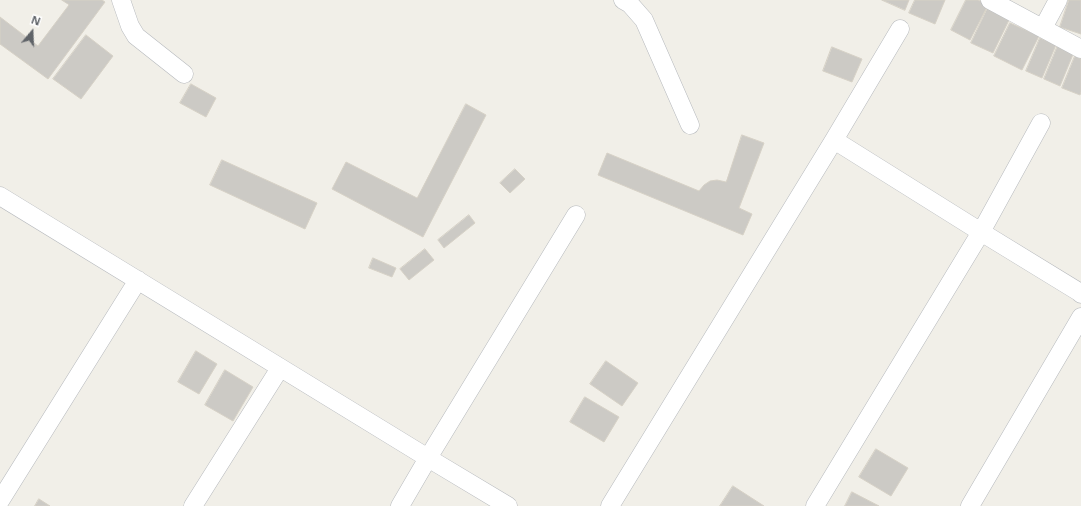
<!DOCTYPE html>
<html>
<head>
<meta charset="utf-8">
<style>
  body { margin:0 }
  #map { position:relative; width:1081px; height:506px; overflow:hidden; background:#f1efe8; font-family:"Noto Sans",sans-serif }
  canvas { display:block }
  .north { position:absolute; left:12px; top:12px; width:40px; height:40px; -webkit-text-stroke:3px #fff; paint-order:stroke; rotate:19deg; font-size:11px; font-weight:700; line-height:16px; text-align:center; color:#5f6368 }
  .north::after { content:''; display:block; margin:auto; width:14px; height:18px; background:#5f6368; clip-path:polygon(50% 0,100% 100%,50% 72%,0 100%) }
</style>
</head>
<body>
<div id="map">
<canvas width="1081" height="506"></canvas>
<div class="north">N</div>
</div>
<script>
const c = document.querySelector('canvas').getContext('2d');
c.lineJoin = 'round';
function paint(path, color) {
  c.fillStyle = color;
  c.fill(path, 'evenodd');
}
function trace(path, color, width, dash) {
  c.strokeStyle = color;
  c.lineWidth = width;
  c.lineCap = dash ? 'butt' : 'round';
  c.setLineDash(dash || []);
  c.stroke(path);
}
const building = new Path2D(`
  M62 0H102L105 2 48 79 0 44V17L38 46 69 5Z
  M882 0H909L905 10Z
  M915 0H945L935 24 909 13Z
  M966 0H978L988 5 970 40 951 30Z
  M1069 0H1081V34L1060 27Z
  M988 7 1010 18 993 53 971 43Z
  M1010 23 1039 36 1022 70 994 56Z
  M86 35 113 56 81 99 53 79Z
  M1040 38 1056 45 1042 78 1026 71Z
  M1058 45 1074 52 1060 86 1044 79Z
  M832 47 862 59 852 82 823 71Z
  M1075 56 1081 59V92L1080 95 1062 88Z
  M191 84 216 98 206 117 180 103Z
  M466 104 486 115 423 237 332 189 346 162 417 198Z
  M742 135 764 143 739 208 752 214 743 235 598 175 607 153 699 191 704 185 710 181 717 180 726 182Z
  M222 160 317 203 305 229 210 185Z
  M515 169 525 179 510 193 500 183Z
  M469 215 475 223 444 248 438 240Z
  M425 249 434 260 409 280 400 269Z
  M373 258 396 268 392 277 369 268Z
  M196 351 217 364 199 394 178 382Z
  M606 361 638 383 622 406 590 384Z
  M225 370 253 387 233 421 205 405Z
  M585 397 619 417 604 442 570 422Z
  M876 449 908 468 891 496 859 477Z
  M733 486 764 506H720Z
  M852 492 879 506H845Z
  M39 499 50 506H35Z`);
paint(building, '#cccac5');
trace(building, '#d6d1c6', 1);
const minor = new Path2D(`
  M121 0 130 26 136 36 184 74
  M623 0 630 4 644 20 690 125
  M990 0 1081 49
  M1043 28 1058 0
  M834 140 981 232 1079 292 1081 294
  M0 196 428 458 508 506
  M0 501 138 280
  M193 506 280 368
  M400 506 428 458 576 215
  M610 506 834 140 900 29
  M815 506 981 232 1041 123
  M970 506 1081 317`);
trace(minor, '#b5b8bc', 19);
trace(minor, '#fff', 18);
</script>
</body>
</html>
